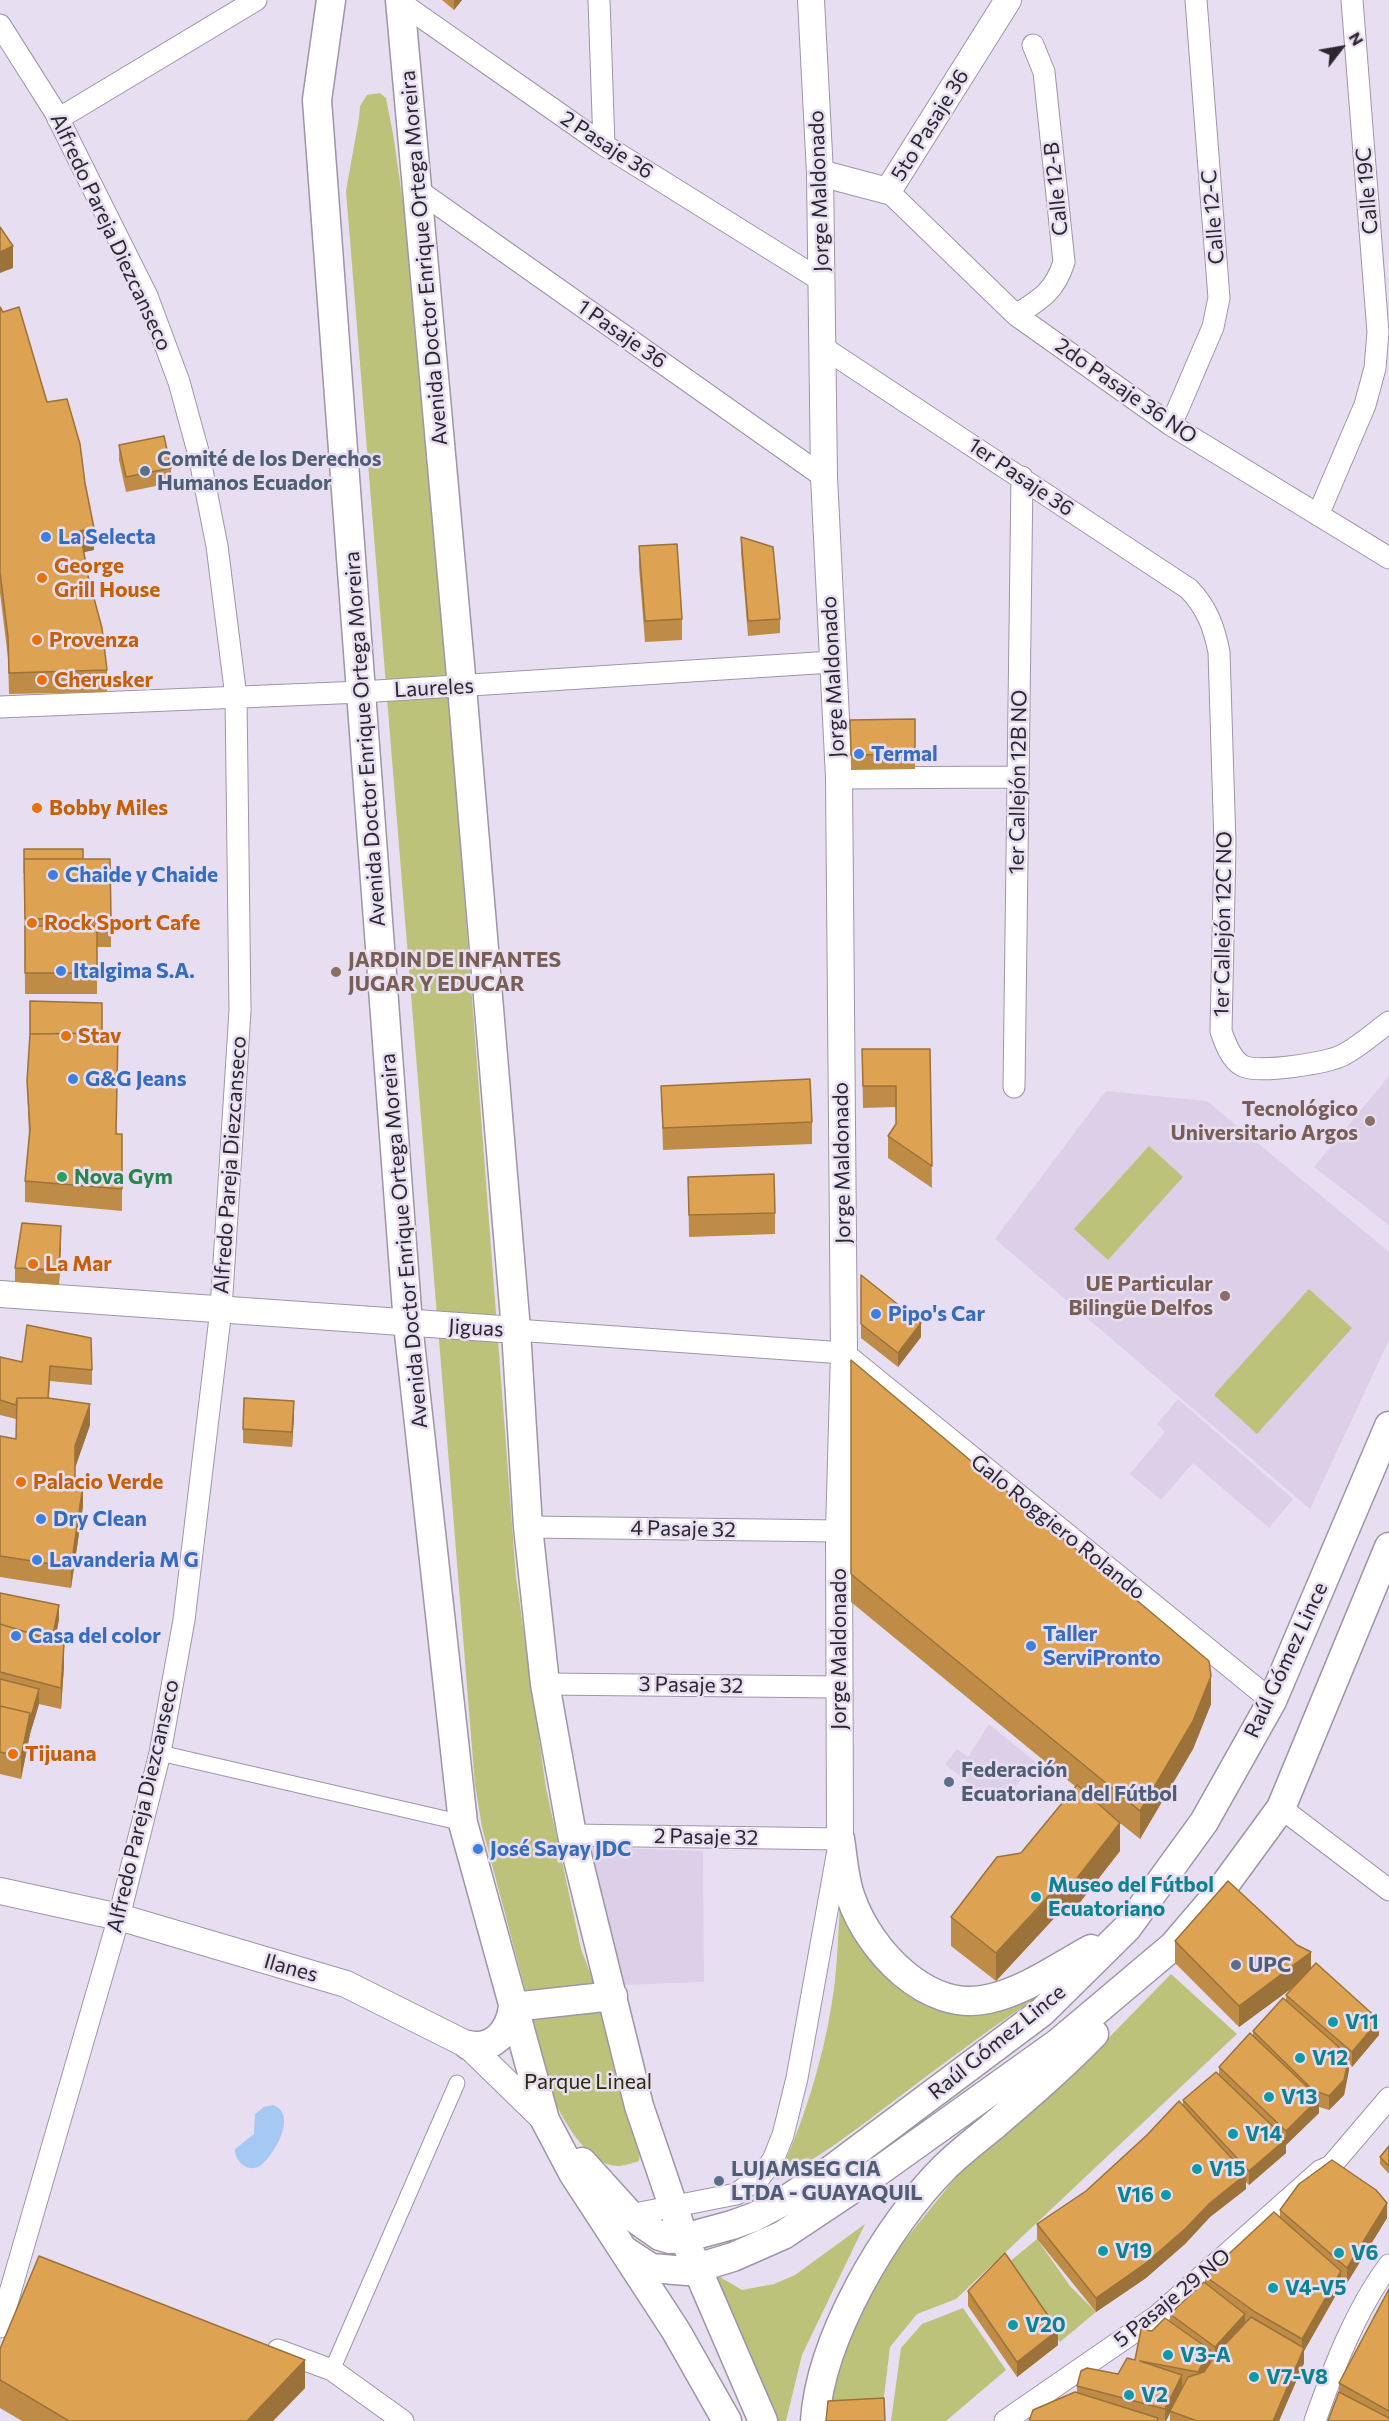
<!DOCTYPE html>
<html>
<head>
<meta charset="utf-8">
<style>
  body { margin:0 }
  #map { position:relative; width:1389px; height:2421px; overflow:hidden; background:#e8def2; font-family:Commissioner,sans-serif }
  canvas { display:block }
  .north { position:absolute; left:1311px; top:18px; width:60px; height:60px; -webkit-text-stroke:4px #e8def2; paint-order:stroke; rotate:59deg; font-size:16px; font-weight:700; line-height:24px; text-align:center; color:#2a272e }
  .north::after { content:''; display:block; margin:auto; width:21px; height:27px; background:#2a272e; clip-path:polygon(50% 0,100% 100%,50% 72%,0 100%) }
</style>
</head>
<body>
<div id="map">
<canvas width="1389" height="2421"></canvas>
<div class="north">N</div>
</div>
<script>
const c = document.querySelector('canvas').getContext('2d');
c.lineJoin = 'round';
function paint(path, color) {
  c.fillStyle = color;
  c.fill(path, 'evenodd');
}
function trace(path, color, width, dash) {
  c.strokeStyle = color;
  c.lineWidth = width;
  c.lineCap = dash ? 'butt' : 'round';
  c.setLineDash(dash || []);
  c.stroke(path);
}
function label(font, color, halo, rows, align = 'center') {
  c.font = font + ' Commissioner,sans-serif';
  c.lineWidth = 5;
  c.setLineDash([]);
  c.textBaseline = 'middle';
  c.strokeStyle = halo;
  c.fillStyle = color;
  for (const [text, x, y, turn = 0] of rows) {
    c.save();
    c.translate(x, y);
    c.rotate((+turn || 0) * Math.PI / 180);
    c.textAlign = isNaN(turn) ? turn : align;
    if (halo) c.strokeText(text, 0, 0);
    c.fillText(text, 0, 0);
    c.restore();
  }
}
paint(new Path2D(`
  M1389 1076V1225L1314 1167Z
  M1106 1091 1207 1101 1389 1252V1340L1310 1509 995 1239Z
  M1178 1399 1293 1499 1269 1528 1193 1463 1161 1500 1130 1474 1165 1432 1157 1424Z
  M989 1724 1038 1764 999 1801 992 1802 945 1764 957 1749 968 1757Z
  M586 1847 703 1851 704 1982 621 1985Z`), '#dccfe7');
paint(new Path2D(`
  M380 93 386 98 393 134 421 326 516 1577 546 1788 581 1949 610 2025 642 2136 639 2161C633 2163 626 2165 620 2166 591 2168 566 2125 555 2102L482 1827 475 1785 346 191 359 118 360 106 367 95Z
  M1149 1146 1183 1177 1108 1260 1074 1229Z
  M1309 1289 1352 1328 1257 1434 1214 1395Z
  M841 1893 906 1991 1060 1982C1003 2019 949 2059 895 2100 857 2129 819 2158 777 2180 803 2123 822 2065 832 2002 838 1966 838 1929 841 1893Z
  M1171 1974 1237 2034 956 2299 917 2314 890 2347 881 2421H829L841 2352 879 2272 970 2160 1089 2058Z
  M865 2224 802 2355 786 2421H774L710 2271 742 2290 774 2284 795 2275Z
  M1037 2239 1070 2286 1096 2312 1060 2342 1008 2263Z
  M963 2308 1006 2370 946 2421H891L901 2348 922 2324Z`), '#bdc27a');
paint(new Path2D(`
  M273 2105C298 2114 275 2154 261 2165 250 2174 234 2162 235 2149L254 2134 255 2114 264 2107Z`), '#a6c9f4');
const pedestrian = new Path2D(`
  M160 1753 463 1823
  M332 2370 457 2083`);
const minor = new Path2D(`
  M397 0 604 145 822 281
  M599 0 604 145
  M0 25 55 112 147 296 179 382 199 455 217 546 236 697 240 1011 221 1309 184 1620 160 1753 119 1917 0 2327
  M58 119 256 0
  M419 191 824 477
  M888 191 1016 315 1171 425 1389 558
  M1016 315C1041 299 1055 291 1064 262L1044 72 1033 45
  M824 348 1189 589C1207 608 1214 627 1219 652L1225 844 1221 1031C1225 1043 1231 1060 1243 1066 1259 1074 1327 1063 1343 1055 1360 1046 1374 1033 1389 1022
  M1171 425 1213 327 1219 298 1196 0
  M1318 515 1365 405 1375 368 1378 332 1352 0
  M0 707 361 692 832 662
  M839 778 1018 777
  M1014 1087 1022 477
  M516 1330 844 1353 1272 1701
  M528 1527 839 1531
  M545 1684 838 1687
  M1281 1808 1389 1890
  M572 1835 840 1839 797 2078 783 2135 773 2160 760 2177 736 2194 630 2215
  M278 2350 332 2370 403 2421
  M1005 2421 1157 2316 1320 2171 1331 2166 1389 2098
  M1315 2421C1334 2367 1355 2311 1389 2265`);
const tertiary = new Path2D(`
  M811 0 820 173 824 477 839 778 844 1353 839 1531 840 1839
  M820 173 888 191 1008 0
  M0 1294 516 1330
  M0 1891 119 1917 346 1984 468 2045 545 2120`);
const secondary = new Path2D(`
  M331 0 317 100 408 1324 463 1823 545 2120 573 2173 676 2331 727 2421
  M400 0 462 687 516 1330 528 1527 545 1684 572 1835 639 2106 684 2238 763 2421
  M840 1839C843 1858 844 1880 851 1898 869 1950 927 2013 988 1999 1025 1991 1058 1967 1091 1949
  M513 2007 613 1996
  M468 2045C494 2051 510 2030 513 2007
  M582 2162 630 2215 660 2236 670 2239 684 2238 732 2225 754 2217 786 2200 827 2173 1042 2012 1127 1928 1204 1822 1272 1701 1389 1426
  M625 2251 651 2268 687 2271 733 2257 783 2235 879 2171 1058 2043 1173 1946 1221 1890 1281 1808 1389 1547
  M815 2421C820 2339 886 2226 944 2168 959 2153 976 2140 992 2127 1027 2097 1062 2067 1094 2034`);
trace(pedestrian, '#9e95a7', 17);
trace(minor, '#9e95a7', 23);
trace(tertiary, '#9e95a7', 28);
trace(secondary, '#9e95a7', 31);
trace(pedestrian, '#fff', 15);
trace(minor, '#fff', 21);
trace(tertiary, '#fff', 26);
trace(secondary, '#fff', 28);
paint(new Path2D(`
  M442 0H462L454 10Z
  M0 307 85 483 94 550 84 552 107 670V692L9 694 8 658 0 593Z
  M119 445 171 468V483L126 492 119 460Z
  M741 537 780 619V633L748 636 741 552Z
  M639 546 682 619V640L645 642 639 567Z
  M915 719V769L851 770 850 720Z
  M24 849 83 859 111 918V947H97V994H25Z
  M102 1033 117 1134H122V1211L25 1202V1181L29 1136 27 1081Z
  M862 1049H930L932 1188 888 1158V1136L896 1124V1107L863 1108Z
  M661 1086 812 1122V1144L663 1150Z
  M688 1177 775 1213V1234L689 1237Z
  M61 1241 59 1285 15 1282V1268Z
  M861 1275 921 1337 898 1367 861 1338Z
  M0 1357 22 1362 92 1370V1385L50 1381 49 1398 90 1425 75 1468V1484L83 1506 71 1588 0 1577V1436L16 1439V1419L0 1415Z
  M851 1360 1211 1704 1193 1749 1140 1839 1120 1823V1851L1074 1910 1058 1914 996 1981 951 1946V1917L1021 1853 1076 1787 851 1602Z
  M294 1416 292 1447 243 1443V1429Z
  M0 1593 59 1619 55 1641 64 1666 61 1709 39 1704 30 1734 21 1779 0 1774Z
  M1175 1941 1311 1968 1379 2035 1352 2067 1349 2063V2070L1344 2095 1329 2110 1319 2107V2113L1286 2145V2153L1249 2185 1246 2182V2189L1210 2217 1185 2244 1146 2278 1096 2312 1037 2239V2224L1086 2191 1183 2106V2100L1219 2075V2067L1253 2036V2031L1286 2000V1995L1296 1985 1239 2027 1175 1963Z
  M1389 2146V2174L1380 2164V2157Z
  M1280 2210 1387 2218 1347 2283 1341 2277V2286L1304 2351V2363L1279 2421H1170V2412L1166 2421H1167H1029L1077 2393V2386L1118 2374 1135 2360 1152 2331 1170 2321V2314L1205 2283V2276L1280 2217Z
  M1389 2289V2421L1339 2393V2383Z
  M968 2291 1058 2345 1017 2377 968 2306Z
  M0 2349 305 2388 273 2421H22L0 2408Z`), '#be8c47');
paint(new Path2D(`
  M454 0H462L454 10Z
  M13 246V268L0 273V252Z
  M94 528V550L80 553V531Z
  M61 1226V1241L59 1285V1270Z
  M921 1323V1337L898 1367V1353Z
  M294 1401V1416L292 1447V1432Z
  M90 1404V1425L75 1468V1446Z
  M83 1485V1506L71 1588V1567Z
  M59 1605V1619L51 1661V1647Z
  M64 1644V1666L61 1709V1688Z
  M1211 1676V1704L1193 1749 1140 1839V1811Z
  M39 1689V1704L30 1734 21 1779V1757L30 1713Z
  M1120 1823V1851L1074 1910 1058 1914 996 1981V1953Z
  M1311 1952V1974L1239 2027V2006Z
  M1379 2020V2035L1352 2067V2052Z
  M1349 2056V2070L1344 2095 1329 2110V2096Z
  M1319 2098V2113L1286 2145V2131Z
  M1286 2139V2153L1249 2185V2171Z
  M1246 2174V2189L1210 2217 1185 2244 1146 2278 1096 2312V2298L1210 2203Z
  M1387 2203V2218L1347 2283V2268Z
  M1341 2271V2286L1304 2351V2363L1279 2421H1273L1302 2352V2339Z
  M1245 2314V2328L1215 2362V2347Z
  M1058 2330V2345L1017 2377V2362Z
  M1210 2350V2365L1198 2386V2372Z
  M305 2360V2388L273 2421H247Z
  M1182 2375V2390L1166 2421H1165V2409Z`), '#9b723a');
const building = new Path2D(`
  M0 227 13 246 0 252Z
  M0 307 3 312 19 307 47 402 67 399 80 444 85 483 94 528 80 531 88 576 102 628 107 670 9 673 8 637 0 572Z
  M164 436 171 468 126 477 119 445Z
  M741 537 773 547 780 619 748 621Z
  M677 544 682 619 645 621 639 546Z
  M915 719V754L851 755 850 720Z
  M24 849H83V859H24V873Z
  M24 859H110L111 918 25 919Z
  M25 926H97V973H25Z
  M30 1001 102 1003V1033L30 1034Z
  M118 1033 116 1134H122V1189L25 1181 30 1129 27 1081 30 1034Z
  M862 1049H930L932 1166 888 1136 896 1124V1086H863Z
  M810 1079 812 1122 663 1128 661 1086Z
  M774 1174 775 1213 689 1215 688 1177Z
  M22 1223 61 1226 59 1270 15 1268Z
  M861 1275 921 1323 898 1353 861 1324Z
  M27 1325 91 1338 92 1370 50 1366 48 1398H17L16 1405 0 1400V1357L22 1362Z
  M851 1360 1209 1661 1211 1676 1193 1721 1140 1811 851 1574Z
  M17 1398H48L90 1404 75 1446V1484L83 1485 71 1567 0 1556V1436L16 1439Z
  M244 1398 294 1401 292 1432 243 1429Z
  M0 1593 59 1605 52 1640 0 1624Z
  M0 1624 64 1644 61 1688 0 1672Z
  M0 1679 39 1689 30 1720V1713L0 1706Z
  M0 1706 30 1713 21 1757 0 1752Z
  M1077 1785 1120 1823 1074 1882 1058 1886 996 1953 951 1917 997 1857 1021 1853Z
  M1228 1881 1297 1945 1311 1952 1239 2006 1175 1941Z
  M1316 1963 1379 2020 1352 2052 1286 1995Z
  M1283 1998 1349 2056 1344 2080 1329 2096 1313 2090 1253 2031Z
  M1250 2033 1319 2098 1286 2131 1219 2067Z
  M1216 2072 1286 2139 1249 2171 1183 2100Z
  M1179 2101 1246 2174 1210 2203 1185 2229 1146 2263 1096 2298 1037 2224 1086 2191 1147 2135Z
  M1389 2146V2166L1380 2157Z
  M1332 2160 1376 2190 1387 2203 1347 2268 1280 2210 1299 2184Z
  M1274 2212 1341 2271 1302 2339 1255 2312 1205 2276Z
  M1005 2253 1058 2330 1017 2362 968 2291Z
  M39 2256 305 2360 247 2421H69L0 2380V2349Z
  M1204 2282 1245 2314 1215 2347 1170 2314Z
  M1389 2289V2411L1339 2383Z
  M1251 2317 1304 2348 1273 2421H1197L1170 2411 1188 2377 1204 2372 1216 2354Z
  M1165 2318 1210 2350 1198 2372 1140 2361 1182 2375 1165 2409 1077 2386 1081 2371 1087 2368 1118 2374 1127 2358 1135 2360 1141 2329 1152 2331Z
  M1075 2392 1158 2418 1157 2421H1029L1033 2410Z
  M1339 2392 1389 2418V2421H1328Z
  M884 2398 885 2421H826L828 2401Z`);
paint(building, '#dda353');
trace(building, '#9b723a', 1.5);
for (const [x, y, r, color] of [
  [145,471,6,"#5c6f8a"],
  [46,537,6,"#3f7fe0"],
  [42,578,6,"#e8710a"],
  [37,640,6,"#e8710a"],
  [42,680,6,"#e8710a"],
  [859,754,6,"#3f7fe0"],
  [37,808,6,"#e8710a"],
  [53,875,6,"#3f7fe0"],
  [32,923,6,"#e8710a"],
  [61,971,6,"#3f7fe0"],
  [336,972,6,"#8d6e63"],
  [66,1036,6,"#e8710a"],
  [73,1079,6,"#3f7fe0"],
  [1370,1121,6,"#8d6e63"],
  [62,1177,6,"#2e9e5b"],
  [33,1264,6,"#e8710a"],
  [1225,1296,6,"#8d6e63"],
  [876,1314,6,"#3f7fe0"],
  [21,1482,6,"#e8710a"],
  [41,1519,6,"#3f7fe0"],
  [37,1560,6,"#3f7fe0"],
  [16,1636,6,"#3f7fe0"],
  [1031,1646,6,"#3f7fe0"],
  [13,1754,6,"#e8710a"],
  [949,1782,6,"#5c6f8a"],
  [478,1849,6,"#3f7fe0"],
  [1036,1897,6,"#0f9aa8"],
  [1236,1965,6,"#5c6f8a"],
  [1333,2022,6,"#0f9aa8"],
  [1300,2058,6,"#0f9aa8"],
  [1269,2097,6,"#0f9aa8"],
  [1233,2134,6,"#0f9aa8"],
  [1197,2169,6,"#0f9aa8"],
  [719,2181,6,"#5c6f8a"],
  [1166,2195,6,"#0f9aa8"],
  [1103,2251,6,"#0f9aa8"],
  [1339,2253,6,"#0f9aa8"],
  [1273,2288,6,"#0f9aa8"],
  [1013,2325,6,"#0f9aa8"],
  [1168,2355,6,"#0f9aa8"],
  [1254,2377,6,"#0f9aa8"],
  [1129,2395,6,"#0f9aa8"]
]) {
  const dot = new Path2D();
  dot.arc(x, y, r, 0, 2 * Math.PI);
  c.fillStyle = color;
  c.fill(dot);
  trace(dot, '#e8def2', 2);
}
label('21px', '#2a272e', '#e8def2', [
  ["5to Pasaje 36",930,125,-58],
  ["2 Pasaje 36",607,145,33],
  ["Calle 12-B",1056,189,-96],
  ["Jorge Maldonado",819,191,-92],
  ["Calle 19C",1367,191,-95],
  ["Calle 12-C",1213,217,-95],
  ["Alfredo Pareja Diezcanseco",111,232,65],
  ["Avenida Doctor Enrique Ortega Moreira",424,258,-95],
  ["1 Pasaje 36",622,334,35],
  ["2do Pasaje 36 NO",1126,391,35],
  ["1er Pasaje 36",1021,477,34],
  ["Jorge Maldonado",833,677,-93],
  ["Laureles",434,688,-3],
  ["Avenida Doctor Enrique Ortega Moreira",365,739,-94],
  ["1er Callejón 12B NO",1018,782,-89],
  ["1er Callejón 12C NO",1223,924,-89],
  ["Jorge Maldonado",842,1163,-91],
  ["Alfredo Pareja Diezcanseco",230,1165,-86],
  ["Avenida Doctor Enrique Ortega Moreira",404,1241,-95],
  ["Jiguas",476,1328,3],
  ["Galo Roggiero Rolando",1058,1527,39],
  ["4 Pasaje 32",683,1529,1],
  ["Jorge Maldonado",839,1649,-90],
  ["Raúl Gómez Lince",1286,1660,-65],
  ["3 Pasaje 32",691,1685,1],
  ["Alfredo Pareja Diezcanseco",143,1806,-77],
  ["2 Pasaje 32",706,1837,1],
  ["Ilanes",291,1968,16],
  ["Raúl Gómez Lince",997,2042,-39],
  ["5 Pasaje 29 NO",1172,2298,-39]
]);
label('bold 21px', '#4e5e75', '#e8def2', [
  ["Comité de los Derechos",157,459],
  ["Humanos Ecuador",157,483],
  ["Federación",961,1770],
  ["Ecuatoriana del Fútbol",961,1794],
  ["UPC",1248,1965],
  ["LUJAMSEG CIA",731,2169],
  ["LTDA - GUAYAQUIL",731,2193]
], 'left');
label('bold 21px', '#366cbe', '#e8def2', [
  ["La Selecta",58,537],
  ["Termal",871,754],
  ["Chaide y Chaide",65,875],
  ["Italgima S.A.",73,971],
  ["G&G Jeans",85,1079],
  ["Pipo's Car",888,1314],
  ["Dry Clean",53,1519],
  ["Lavanderia M G",49,1560],
  ["Taller",1043,1634],
  ["ServiPronto",1043,1658],
  ["Casa del color",28,1636],
  ["José Sayay JDC",490,1849]
], 'left');
label('bold 21px', '#c56008', '#e8def2', [
  ["George",54,566],
  ["Grill House",54,590],
  ["Provenza",49,640],
  ["Cherusker",54,680],
  ["Bobby Miles",49,808],
  ["Rock Sport Cafe",44,923],
  ["Stav",78,1036],
  ["La Mar",45,1264],
  ["Palacio Verde",33,1482],
  ["Tijuana",25,1754]
], 'left');
label('bold 21px', '#785e54', '#e8def2', [
  ["JARDIN DE INFANTES",348,960,"left"],
  ["JUGAR Y EDUCAR",348,984,"left"],
  ["Tecnológico",1358,1109],
  ["Universitario Argos",1358,1133],
  ["UE Particular",1213,1284],
  ["Bilingüe Delfos",1213,1308]
], 'right');
label('bold 21px', '#27864d', '#e8def2', [
  ["Nova Gym",74,1177]
], 'left');
label('bold 21px', '#0d838f', '#e8def2', [
  ["Museo del Fútbol",1048,1885],
  ["Ecuatoriano",1048,1909],
  ["V11",1345,2022],
  ["V12",1312,2058],
  ["V13",1281,2097],
  ["V14",1245,2134],
  ["V15",1209,2169],
  ["V16",1154,2195,"right"],
  ["V19",1115,2251],
  ["V6",1351,2253],
  ["V4-V5",1285,2288],
  ["V20",1025,2325],
  ["V3-A",1180,2355],
  ["V7-V8",1266,2377],
  ["V2",1141,2395]
], 'left');
label('21px', '#2a2c03', '#e8def2', [
  ["Parque Lineal",588,2082]
]);
</script>
</body>
</html>
